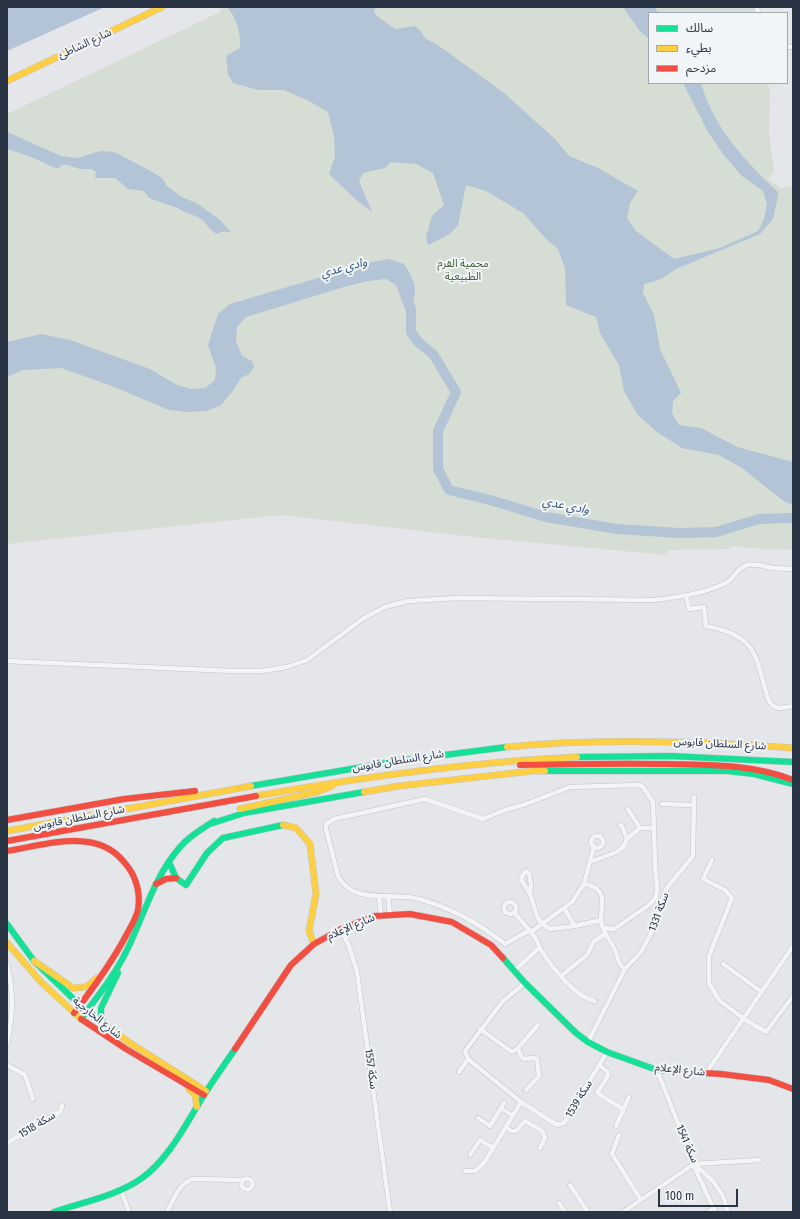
<!DOCTYPE html>
<html>
<head>
<meta charset="utf-8">
<style>
  body { margin:0 }
  #map { position:relative; width:800px; height:1219px; overflow:hidden; background:#e4e6e9; font-family:"Fira Sans Condensed","Noto Sans Arabic",sans-serif }
  canvas { display:block }
  .frame { position:absolute; inset:0; border:8px solid #293444; pointer-events:none }
  .legend { position:absolute; left:648px; top:12px; width:140px; height:72px; box-sizing:border-box; background:#f2f5f8; border:1px solid #a2a8b0; margin:0; padding:5px 7px; list-style:none; font-size:12px; color:#293444 }
  .legend li { display:flex; align-items:center; gap:8px; height:20px }
  .legend b { width:20px; border:1px solid #a2a8b0 }
  .scale { position:absolute; left:658px; top:1189px; width:80px; height:18px; box-sizing:border-box; border:2px solid #293444; border-top:0; padding-left:5px; font-size:12px; line-height:14px; white-space:nowrap; color:#293444; -webkit-text-stroke:3px #f2f5f8; paint-order:stroke }
</style>
</head>
<body>
<div id="map">
<canvas width="800" height="1219"></canvas>
<div class="frame"></div>
<ul class="legend">
<li><b style="height:5px;background:#16e098"></b>سالك</li>
<li><b style="height:5px;background:#ffcf43"></b>بطيء</li>
<li><b style="height:5px;background:#f24e42"></b>مزدحم</li>
</ul>
<div class="scale">100 m</div>
</div>
<script>
const c = document.querySelector('canvas').getContext('2d');
c.lineJoin = 'round';
function paint(path, color) {
  c.fillStyle = color;
  c.fill(path, 'evenodd');
}
function trace(path, color, width, dash) {
  c.strokeStyle = color;
  c.lineWidth = width;
  c.lineCap = dash ? 'butt' : 'round';
  c.setLineDash(dash || []);
  c.stroke(path);
}
function label(font, color, halo, rows, align = 'center') {
  c.font = font + ' "Fira Sans Condensed","Noto Sans Arabic",sans-serif';
  c.lineWidth = 4;
  c.setLineDash([]);
  c.textBaseline = 'middle';
  c.strokeStyle = halo;
  c.fillStyle = color;
  for (const [text, x, y, turn = 0] of rows) {
    c.save();
    c.translate(x, y);
    c.rotate((+turn || 0) * Math.PI / 180);
    c.textAlign = isNaN(turn) ? turn : align;
    if (halo) c.strokeText(text, 0, 0);
    c.fillText(text, 0, 0);
    c.restore();
  }
}
paint(new Path2D(`
  M221 7H754L755 13H649V83H768L770 93 769 134 774 172 768 179 781 188 793 186V550L745 548 733 546 727 549 669 550 666 555 474 537 281 515 7 544V114L220 12Z`), '#d5ddd4');
paint(new Path2D(`
  M7 7H105L7 51Z
  M227 7H375L374 12 377 16 395 29 415 26 420 30 425 38 442 48 504 93 555 139 569 156 598 168 638 191 630 203 627 218 636 231 674 259 720 248 758 231 764 219 767 204 763 191 742 176 723 154 708 132 683 83H701C713 127 745 161 778 192L777 201 773 219 760 234 676 269 661 279 644 284 643 293 654 315 660 349 681 393 673 401 672 413 679 425 701 428 737 447 793 462V505L785 502 742 468 719 455 682 448 657 432 638 415 624 391 619 365 600 333 596 317 566 305 565 268 558 249 546 239 523 213 486 191 466 185 458 225 450 234 428 245 426 237 432 216 444 205 433 173 416 164 391 162 385 168 363 173 359 181 372 212 355 199 329 174 335 157 334 136 328 112 309 101 284 90H258L233 83 228 74 226 56 240 48C241 34 237 18 227 7Z
  M623 7H655L658 13H649V39L639 30Z
  M7 132 61 156 78 158 100 151 114 152 147 169 162 178 167 186 180 196 198 204 220 220 231 232H220L218 234C211 233 207 223 201 219 194 214 185 214 180 209L149 198 144 191 128 189 115 178H95L96 172 92 169H80L68 165H62L59 168H55L29 156 7 149Z
  M389 259 404 264C419 287 417 292 408 317L396 285 386 279 368 281 344 287 246 317 237 327 236 341 242 356 252 361 254 367 249 374 241 378 233 391 221 405 207 411 187 412 169 410 112 386 61 368 23 370 7 377V342L41 334 70 340 150 369 177 385 191 389 205 388 215 380 216 368 208 345 218 314 230 304 372 262Z`), '#b2c4d5');
trace(new Path2D(`
  M407 298 411 309V332L419 343 433 354 456 392 438 431V469L449 490 490 500 546 517 617 529 679 533 716 532 759 519 793 518`), '#b2c4d5', 10);
const street = new Path2D(`
  M757 7 758 13
  M787 47H793
  M686 596 689 609 704 607 706 626C758 636 755 655 768 699 774 711 782 708 793 706
  M7 661 233 671H262L287 667 307 660 364 618 385 607 408 601 457 598 654 600C678 597 702 594 724 584 734 580 736 568 747 565 755 563 766 567 774 568 781 569 787 568 793 569
  M662 804 694 805
  M628 809 640 828
  M620 825 622 826 627 839
  M591 842a6 6 0 1 1 12 0a6 6 0 1 1-12 0Z
  M712 860 703 879 725 890 732 898 709 956V983L719 1000 744 1019 766 1032 793 996
  M590 862 617 852 624 846 627 839 640 828H654
  M584 884C589 885 596 887 598 890 606 898 600 911 601 920 602 932 609 938 614 948 619 957 616 962 625 969
  M530 894 521 879 525 871 529 873 531 885 530 894 537 916 542 924 550 929 575 926 601 920
  M379 896 381 915
  M388 896 390 915
  M504 908a6 6 0 1 1 12 0a6 6 0 1 1-12 0Z
  M564 908 575 926
  M514 912C521 921 530 929 536 939 538 942 539 947 541 950 552 967 575 997 595 1001
  M341 929 349 946 357 972 390 1212
  M530 930 505 944C479 923 451 908 419 899 394 891 353 906 338 876L326 829V824L334 819 425 799 483 819 505 810 526 804 570 787 639 785 643 787 653 802 655 864 657 888 656 897 649 905 636 914 614 929 603 928
  M531 932 572 902 584 884 594 846
  M7 964C14 992 13 1016 7 1044
  M723 964 762 992
  M514 971 540 947
  M561 976 587 955 594 941 605 934
  M525 983 503 1001 465 1051 468 1059 521 1102 557 1125 564 1123 607 1052
  M480 1029 512 1052 518 1048 538 1025
  M588 1042 625 969 641 952 656 924 666 889 693 856 694 797
  M518 1048 521 1056 524 1059 534 1058 537 1059 539 1076 526 1090
  M7 1065 25 1075 33 1099
  M599 1065 608 1072V1076L597 1093 623 1109
  M657 1070 694 1164 713 1181 723 1196 728 1212
  M459 1072 468 1059
  M706 1073 793 946
  M501 1108 513 1116
  M478 1118 490 1126 504 1103
  M616 1126 629 1097
  M506 1127 511 1131H516L525 1121 542 1131 545 1138 540 1148
  M619 1135 612 1154 641 1200
  M7 1143 61 1111 62 1105
  M470 1155 480 1140 493 1148
  M694 1166 715 1212
  M465 1171H475L484 1163 521 1102
  M241.5 1184a5.5 5.5 0 1 1 11 0a5.5 5.5 0 1 1-11 0Z
  M570 1185 588 1212
  M121 1190 129 1212
  M559 1203 565 1212
  M167 1212C173 1200 179 1184 192 1179L243 1180
  M623 1212 694 1164 760 1160
  M708 1212 714 1208`);
const fast = new Path2D(`
  M577 757 670 756 793 762
  M545 771H728L754 774 793 784
  M251 786 398 761 507 747
  M210 824 244 813 364 792
  M169 862 176 878 186 885 207 853 223 838 283 825
  M7 924 34 961 86 1011
  M503 958 525 983 576 1033 588 1042 607 1052 657 1070 673 1071
  M81 1019C97 997 115 975 127 950 144 915 154 877 180 847 189 836 202 829 214 821
  M107 1029 101 1018V1008L118 973
  M54 1212C83 1202 117 1196 142 1178 169 1159 187 1122 204 1095 214 1079 225 1064 235 1049`);
const slow = new Path2D(`
  M7 81 162 7
  M507 747C602 738 698 741 793 748
  M364 792 399 786 532 771H545
  M256 796C362 777 469 762 577 757
  M240 809 317 792 332 786
  M283 825 296 828 310 844 316 894 309 931 314 944
  M7 831 251 786
  M7 943 42 983 81 1019
  M34 961 73 988 86 987 97 978
  M86 1011 130 1043 206 1091
  M189 1089 195 1095 197 1107`);
const jam = new Path2D(`
  M520 765C569 764 618 763 667 764 710 765 752 764 793 780
  M7 820 124 799 195 791
  M7 841 256 796
  M7 851C33 847 61 838 88 842 103 844 115 851 124 862 136 875 141 893 138 910 136 918 132 925 128 932 113 961 94 987 74 1013
  M156 884 166 879 176 878
  M81 1019 126 1049 204 1095
  M235 1049 291 965 314 944 341 929 375 916 410 914 452 922 491 945 503 958
  M673 1071 721 1074 769 1080 793 1089`);
trace(street, '#c2c4c7', 5.5);
trace(fast, '#c2c4c7', 7);
trace(slow, '#c2c4c7', 7);
trace(jam, '#c2c4c7', 7);
trace(street, '#f3f4f6', 4.5);
trace(fast, '#16e098', 6);
trace(slow, '#ffcf43', 6);
trace(jam, '#f24e42', 6);
label('11px', '#293444', '#f2f5f8', [
  ["شارع الشاطئ",85,44,-25],
  ["شارع السلطان قابوس",720,744,3],
  ["شارع السلطان قابوس",398,761,-9],
  ["شارع السلطان قابوس",79,818,-11],
  ["سكة 1331",659,912,-70],
  ["شارع الإعلام",351,927,-23],
  ["شارع الخارجية",97,1018,39],
  ["سكة 1557",371,1069,82],
  ["شارع الإعلام",680,1070,6],
  ["سكة 1539",579,1099,-59],
  ["سكة 1518",37,1125,-31],
  ["سكة 1541",687,1144,66]
]);
label('11px', '#406036', '#f2f5f8', [
  ["محمية القرم",463,264],
  ["الطبيعية",463,277]
]);
label('italic 12px', '#31557a', '#f2f5f8', [
  ["وادي عدي",344,268,-15],
  ["وادي عدي",566,506,11]
]);
</script>
</body>
</html>
